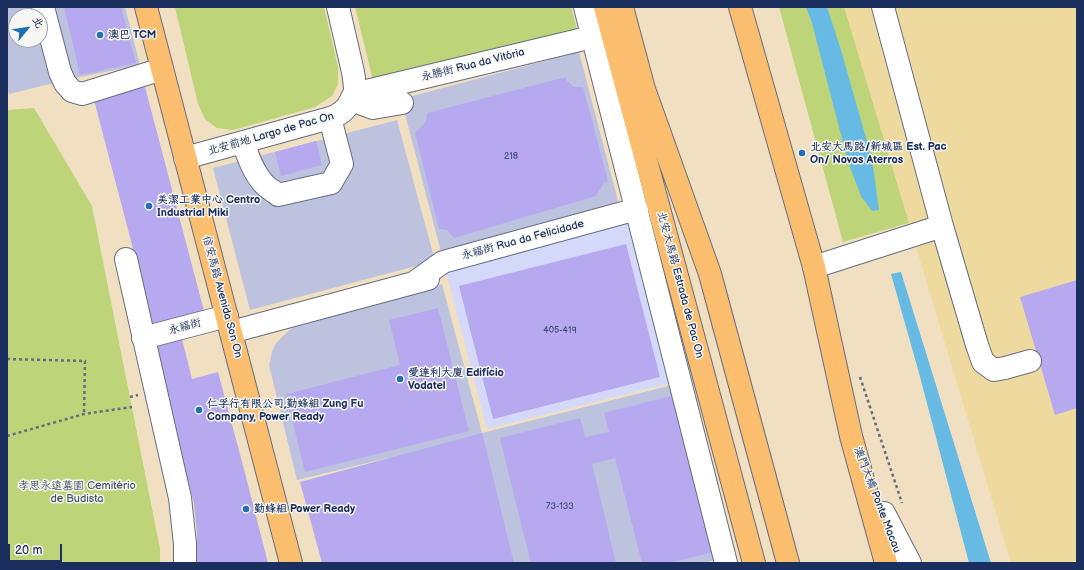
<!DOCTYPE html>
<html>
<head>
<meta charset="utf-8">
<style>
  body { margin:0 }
  #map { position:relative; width:1084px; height:570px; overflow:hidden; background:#f1dfc2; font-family:"Balsamiq Sans","LXGW WenKai TC",sans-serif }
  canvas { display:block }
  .frame { position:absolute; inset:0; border:8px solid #1b2f5e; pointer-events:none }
  .north { position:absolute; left:8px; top:8px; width:40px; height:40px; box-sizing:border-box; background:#f6f6f2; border:1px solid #9ea6b7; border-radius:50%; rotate:61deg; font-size:11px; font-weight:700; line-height:16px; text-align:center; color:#1b2f5e }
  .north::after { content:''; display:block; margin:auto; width:14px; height:18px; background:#1f6fb2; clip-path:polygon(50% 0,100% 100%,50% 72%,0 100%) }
  .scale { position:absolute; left:8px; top:544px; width:54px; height:18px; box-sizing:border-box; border:2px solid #1b2f5e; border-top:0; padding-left:5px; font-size:12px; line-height:14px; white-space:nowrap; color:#1b2f5e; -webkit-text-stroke:3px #f6f6f2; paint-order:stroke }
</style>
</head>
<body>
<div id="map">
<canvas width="1084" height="570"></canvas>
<div class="frame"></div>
<div class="north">北</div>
<div class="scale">20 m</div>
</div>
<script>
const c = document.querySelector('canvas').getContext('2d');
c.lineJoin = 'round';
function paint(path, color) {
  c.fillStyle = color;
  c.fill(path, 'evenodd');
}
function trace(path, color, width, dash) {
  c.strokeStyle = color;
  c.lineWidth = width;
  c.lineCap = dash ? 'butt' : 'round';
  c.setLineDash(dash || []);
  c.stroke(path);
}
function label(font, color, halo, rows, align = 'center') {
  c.font = font + ' "Balsamiq Sans","LXGW WenKai TC",sans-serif';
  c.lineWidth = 3;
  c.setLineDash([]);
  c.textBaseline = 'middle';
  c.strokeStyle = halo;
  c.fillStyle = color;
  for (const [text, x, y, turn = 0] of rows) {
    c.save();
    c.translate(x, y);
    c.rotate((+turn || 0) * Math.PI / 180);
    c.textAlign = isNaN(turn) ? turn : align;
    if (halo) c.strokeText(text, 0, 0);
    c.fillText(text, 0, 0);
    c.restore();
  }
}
paint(new Path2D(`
  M628 221 671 383 487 429 445 268Z`), '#d4d8f9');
paint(new Path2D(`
  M7 7H125L140 65 70 79 9 94 7 88ZM16 16H40V40H16Z
  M579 52 619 205 441 252 401 99Z
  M397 120 435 261 250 310 213 168Z
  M442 284 482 433 672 385 716 560 702 563H514L388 458 297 480 269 365 272 352 276 343 283 336 292 328 303 322Z`), '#bdc3de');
paint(new Path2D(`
  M175 7H324L338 67V84L332 96 315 107 233 130 217 128 205 119 198 104Z
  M355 7H571L577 30 373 80Z
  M779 7H870L926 218 843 242Z
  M34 108 92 206 160 549V563H7V110Z`), '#bdd478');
paint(new Path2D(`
  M844 7H1077V563H1011Z`), '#eeda9e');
paint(new Path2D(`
  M806 7H827L841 50 872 159 879 210 872 211 861 196 848 162 812 23Z
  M901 272 991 563H969L919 373 891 274Z`), '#67bae3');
paint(new Path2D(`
  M64 7H121L136 63 80 75Z
  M566 77 567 81 574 87H583L608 181 604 183 596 196 454 238 447 230 439 229 415 133 423 125 426 121 427 113Z
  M145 87 204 311 153 325 94 100Z
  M316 141 322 165 281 176 275 152Z
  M626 244 660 377 493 419 459 286Z
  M1077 280V408L1055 415 1020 297Z
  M438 308 469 431 305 472 286 394 400 365 389 320Z
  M182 339 192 379 218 372 245 473 268 563H197V533L194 504 154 346Z
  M679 394 718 551 669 563H642L615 458 592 464 616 563H531L500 438 580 418 585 437 609 432 604 413Z
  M482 433 514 563H322L300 482Z`), '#b7a9ef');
const minor = new Path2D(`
  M43 7 60 72 65 83 72 91 82 94 162 69
  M585 7 726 563
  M883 7 942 226
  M354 94 592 37
  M351 100 373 108 402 103
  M243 142C248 157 254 174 265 185 269 189 274 191 278 195L331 183 342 164 330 118
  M185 158 330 118C340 115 347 109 351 100 352 97 354 95 355 91 355 85 354 78 353 72L338 7
  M126 259 180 498 185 544V563
  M814 267 942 226 977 345 983 362 994 370 1005 368 1030 361
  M415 282 443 262 637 209
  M231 332 428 279
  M143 338 227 316
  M884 513 910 563`);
const major = new Path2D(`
  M146 7 291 563
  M605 7 754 563
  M622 7 644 89 710 274 788 563
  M740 7 814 267 851 436 886 563`);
trace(minor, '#666d81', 24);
trace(major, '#666d81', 24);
trace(new Path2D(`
  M7 359 85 361 84 414
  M860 377 902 503
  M130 397 138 395
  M7 436 84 414 132 407`), '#666d81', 2.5, [3, 3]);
trace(minor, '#fff', 22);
trace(major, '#fabe6e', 22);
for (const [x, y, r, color] of [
  [100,35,4,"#1f6fb2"],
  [802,153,4,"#1f6fb2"],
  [149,206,4,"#1f6fb2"],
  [400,379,4,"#1f6fb2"],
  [199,410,4,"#1f6fb2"],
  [246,509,4,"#1f6fb2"]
]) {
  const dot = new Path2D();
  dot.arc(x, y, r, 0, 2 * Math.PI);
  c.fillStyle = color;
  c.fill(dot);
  trace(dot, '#f6f6f2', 1.5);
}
label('9px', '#424e82', null, [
  ["218",511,157],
  ["405-419",560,331],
  ["73-133",560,507]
]);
label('bold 11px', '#1b2f5e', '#f6f6f2', [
  ["澳巴 TCM",108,35],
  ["北安大馬路/新城區 Est. Pac",810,147],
  ["On/ Novos Aterros",810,160],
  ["美潔工業中心 Centro",157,200],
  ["Industrial Miki",157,213],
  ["愛達利大廈 Edifício",408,373],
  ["Vodatel",408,386],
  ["仁孚行有限公司,勤蜂組 Zung Fu",207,404],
  ["Company, Power Ready",207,417],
  ["勤蜂組 Power Ready",254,509]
], 'left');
label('11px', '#1b2f5e', '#f6f6f2', [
  ["永勝街 Rua da Vitória",473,65,-14],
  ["北安前地 Largo de Pac On",271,134,-16],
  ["永福街 Rua da Felicidade",523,240,-15],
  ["北安大馬路 Estrada de Pac On",680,285,75],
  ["信安馬路 Avenida Son On",222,297,75],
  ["永福街",185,327,-15],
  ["澳門大橋 Ponte Macau",877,500,69]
]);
label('11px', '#445864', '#f6f6f2', [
  ["孝思永遠墓園 Cemitério",77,486],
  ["de Budista",77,499]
]);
</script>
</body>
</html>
